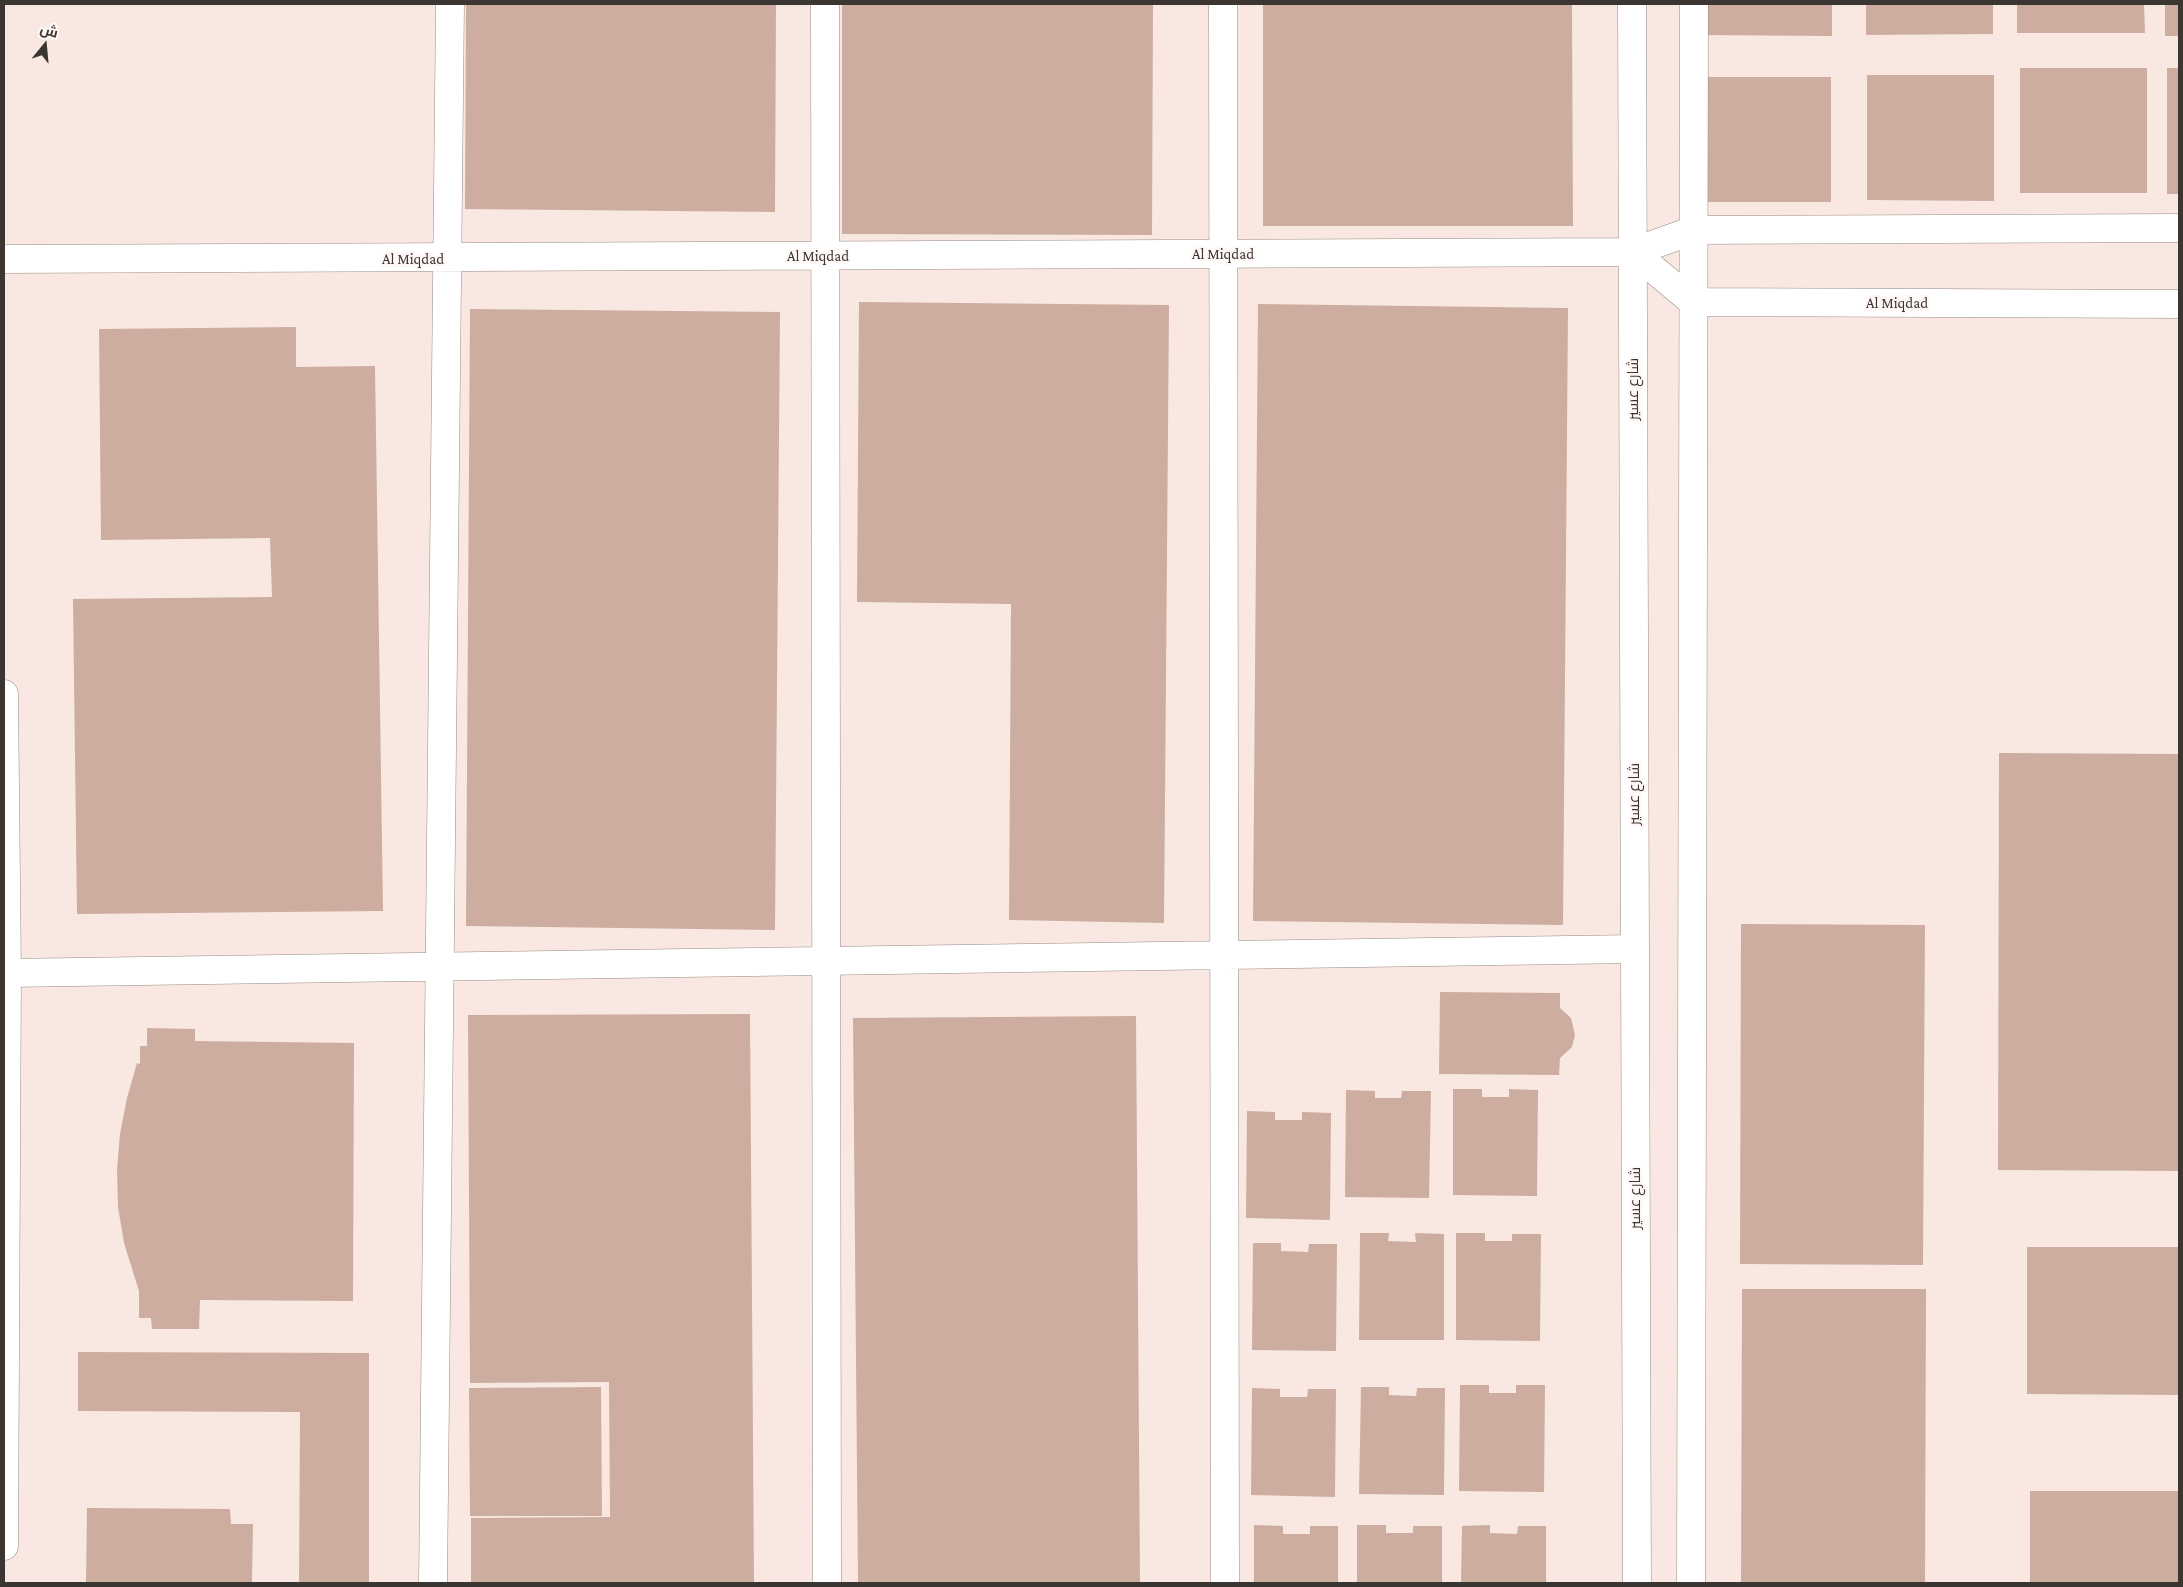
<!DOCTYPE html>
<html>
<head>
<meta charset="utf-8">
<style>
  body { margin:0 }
  #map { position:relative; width:2183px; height:1587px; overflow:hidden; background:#f8e8e1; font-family:"Crimson Pro",Cairo,serif }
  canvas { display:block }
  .frame { position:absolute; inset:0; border:5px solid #3c3633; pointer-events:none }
  .north { position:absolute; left:20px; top:20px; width:50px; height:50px; -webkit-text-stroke:4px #fef7f5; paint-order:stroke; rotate:17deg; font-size:14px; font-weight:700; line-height:20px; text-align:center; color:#3c3633 }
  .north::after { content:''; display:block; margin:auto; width:18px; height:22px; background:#3c3633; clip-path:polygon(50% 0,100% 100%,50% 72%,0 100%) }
</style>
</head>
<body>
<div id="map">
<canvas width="2183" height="1587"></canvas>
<div class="frame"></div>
<div class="north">ش</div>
</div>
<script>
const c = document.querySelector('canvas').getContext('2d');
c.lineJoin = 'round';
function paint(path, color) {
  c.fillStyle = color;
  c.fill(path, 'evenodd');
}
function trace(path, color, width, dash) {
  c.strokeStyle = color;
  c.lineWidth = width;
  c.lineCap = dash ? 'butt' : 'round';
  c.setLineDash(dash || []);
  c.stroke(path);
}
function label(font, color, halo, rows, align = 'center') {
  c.font = font + ' "Crimson Pro",Cairo,serif';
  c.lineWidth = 5;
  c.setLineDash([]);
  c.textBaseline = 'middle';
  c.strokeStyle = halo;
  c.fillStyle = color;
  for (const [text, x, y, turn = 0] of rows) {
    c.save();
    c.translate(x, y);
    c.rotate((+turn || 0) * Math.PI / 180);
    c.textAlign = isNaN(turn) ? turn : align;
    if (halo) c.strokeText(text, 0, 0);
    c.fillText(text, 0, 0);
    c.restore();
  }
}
paint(new Path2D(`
  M466 4H776L775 212 465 209Z
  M842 4H1153L1152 235 842 234Z
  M1263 4H1572L1573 226H1263Z
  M1705 4H1832V36L1705 35Z
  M1866 4H1993V34L1866 35Z
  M2017 4H2144L2145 33H2017Z
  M2165 4H2179V36H2165Z
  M2020 68H2147V193H2020Z
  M2167 68H2179V194H2167Z
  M1867 75H1994V201L1867 200Z
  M1704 77H1831V202H1704Z
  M859 302 1169 305 1164 923 1009 920 1011 604 857 602Z
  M1258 304 1568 308 1563 925 1253 921Z
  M470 309 780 312 775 930 466 926Z
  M296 327V367L375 366 383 911 77 914 73 599 272 597 270 538 101 540 99 329Z
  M1999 753 2179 754V1171L1998 1170Z
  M1741 924 1925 925 1923 1265 1740 1264Z
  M1440 992 1560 993V1008L1571 1018 1575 1035 1572 1047 1560 1058 1559 1075 1439 1074Z
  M750 1014 754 1583H471V1518L610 1517 609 1382 470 1383 468 1015Z
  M1136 1016 1140 1583H858L853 1018Z
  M147 1028 195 1029V1041L354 1043 353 1301 200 1300 199 1329H152L151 1318H139V1291L124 1243 118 1207 117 1170 120 1134 127 1098 137 1063 140 1064V1046H147Z
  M1453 1089H1482V1097H1509V1089L1538 1090 1537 1196 1453 1195Z
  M1346 1090 1375 1091V1098H1401L1402 1091H1431L1429 1198 1345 1197Z
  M1247 1111 1275 1112V1120H1302V1112L1331 1113 1330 1220 1246 1218Z
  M1360 1233H1389L1388 1241 1416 1242 1415 1233 1444 1234V1340H1359Z
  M1456 1233H1485V1241H1512V1234H1541L1540 1341 1456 1340Z
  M1253 1243H1281V1251L1308 1252 1309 1244H1337L1336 1351 1252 1350Z
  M2027 1247H2179V1395L2027 1394Z
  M1742 1289H1926L1925 1583H1741Z
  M78 1352 369 1353V1583H299L300 1412 78 1411Z
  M1460 1385H1489V1393H1516V1385H1545L1544 1492 1459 1491Z
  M601 1387 602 1516H470L469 1388Z
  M1361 1387H1389V1395L1416 1396 1417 1388H1445L1444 1495 1359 1494Z
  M1252 1388 1280 1389V1397H1307L1308 1389H1336L1335 1497 1251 1495Z
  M2030 1491H2179V1583H2030Z
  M87 1508 230 1509 231 1524H253L252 1583H86Z
  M1254 1525 1283 1526V1534H1310V1526H1338V1583H1254Z
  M1357 1525H1386V1533H1413V1526H1442V1583H1357Z
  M1490 1525V1533L1517 1534 1518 1526H1546V1583H1461L1462 1526Z`), '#cdad9f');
const street = new Path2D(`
  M825 4 827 1583
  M1223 4 1225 1583
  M1632 4 1637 1583
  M2179 228 1694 230 1633 252 1693 302 2179 304
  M4 259 1633 252
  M7 973 1635 949
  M433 1583 450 4
  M1691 1583 1694 4`);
const primary = new Path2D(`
  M4 694 7 973 4 1546`);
trace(street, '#998b85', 29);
trace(primary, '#998b85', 29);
trace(street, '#fff', 28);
trace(primary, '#fff', 28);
label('15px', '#3c3633', '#fef7f5', [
  ["Al Miqdad",1223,254],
  ["Al Miqdad",818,256],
  ["Al Miqdad",413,259],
  ["Al Miqdad",1897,303],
  ["شارع عسير",1633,389,-90],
  ["شارع عسير",1634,794,-90],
  ["شارع عسير",1635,1198,-90]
]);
</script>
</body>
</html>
